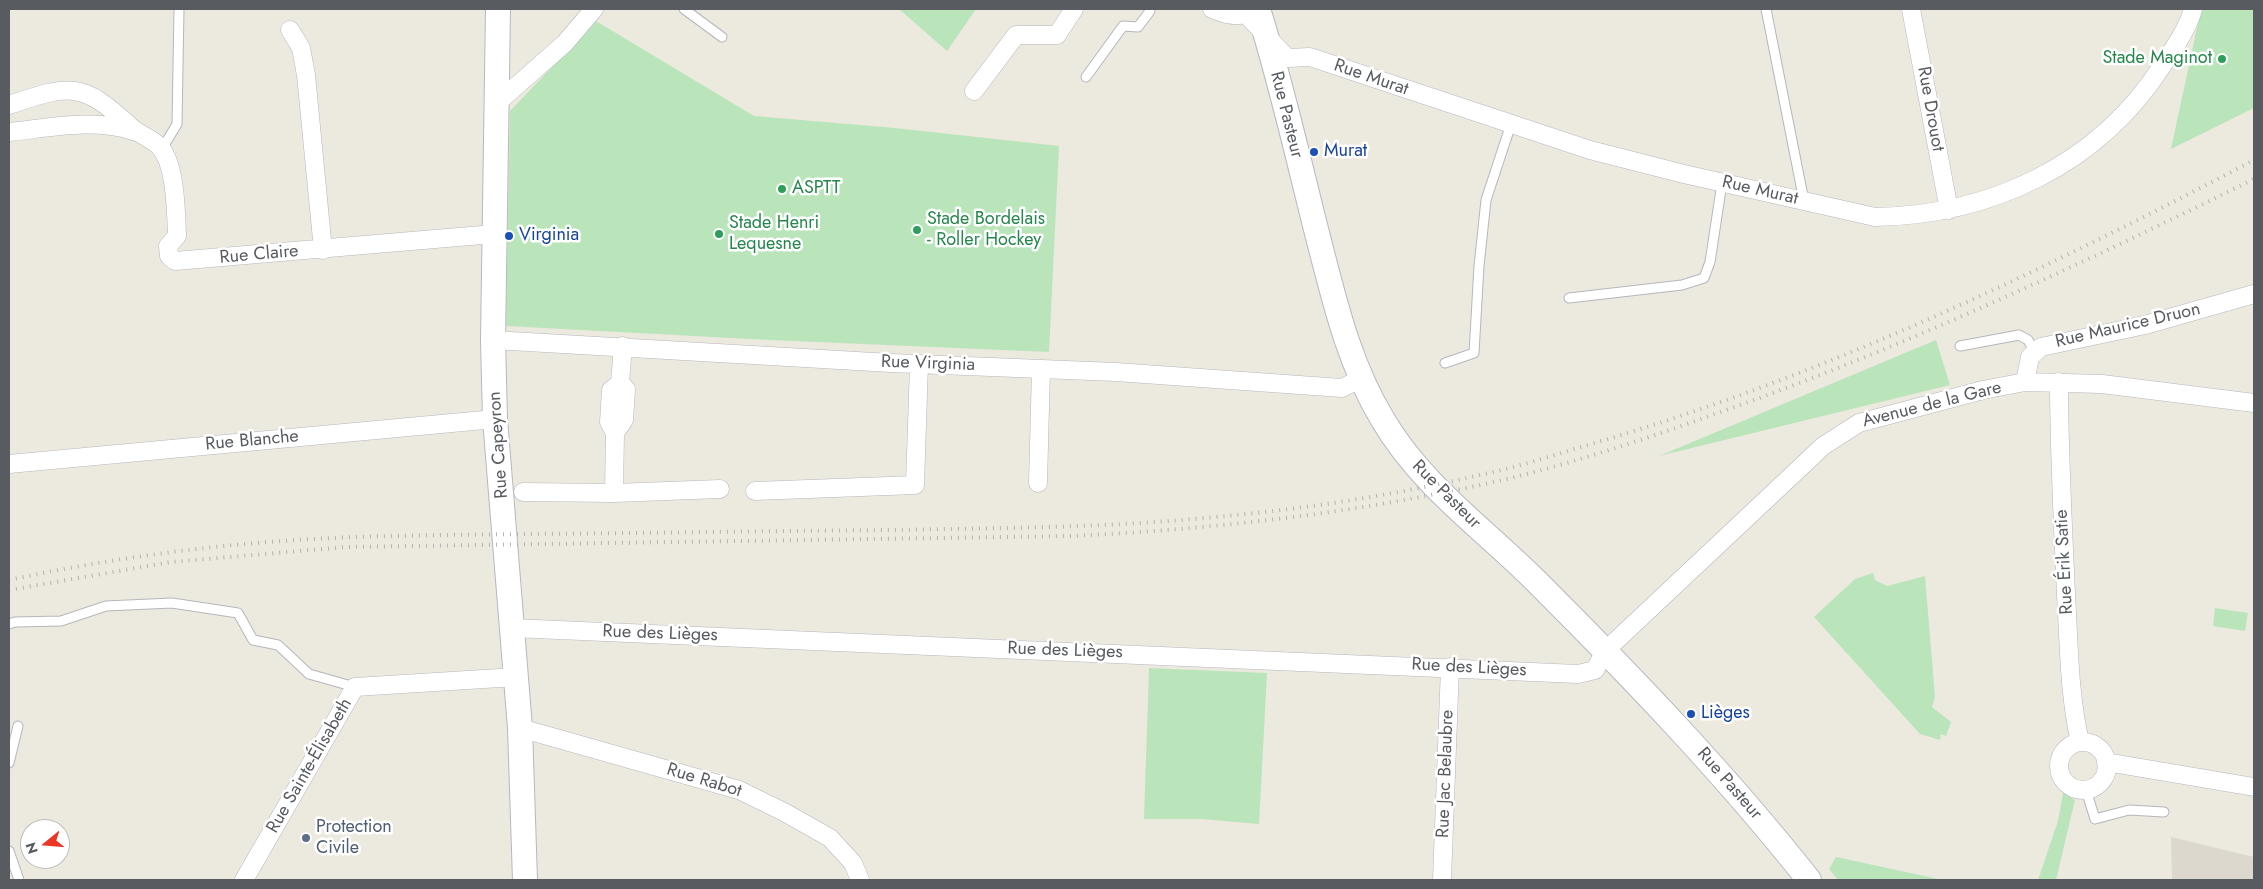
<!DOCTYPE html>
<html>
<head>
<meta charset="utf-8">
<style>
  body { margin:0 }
  #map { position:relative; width:2263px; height:889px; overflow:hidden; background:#ece9df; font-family:Jost,sans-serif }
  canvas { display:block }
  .frame { position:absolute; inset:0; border:10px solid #585c61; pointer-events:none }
  .north { position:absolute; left:20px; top:819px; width:50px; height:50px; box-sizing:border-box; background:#fff; border:1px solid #bcbec0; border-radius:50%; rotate:253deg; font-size:14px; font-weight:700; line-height:20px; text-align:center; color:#585c61 }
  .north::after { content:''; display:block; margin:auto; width:18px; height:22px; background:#ec3625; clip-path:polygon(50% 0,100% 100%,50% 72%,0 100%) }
</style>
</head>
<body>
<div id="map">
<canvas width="2263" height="889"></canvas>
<div class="frame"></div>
<div class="north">N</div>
</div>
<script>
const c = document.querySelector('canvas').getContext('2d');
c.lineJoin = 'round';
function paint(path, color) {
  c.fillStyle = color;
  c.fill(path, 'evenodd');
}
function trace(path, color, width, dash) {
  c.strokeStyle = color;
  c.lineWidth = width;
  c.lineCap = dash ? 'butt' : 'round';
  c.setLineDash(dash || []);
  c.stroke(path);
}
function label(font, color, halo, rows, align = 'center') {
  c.font = font + ' Jost,sans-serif';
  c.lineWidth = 5;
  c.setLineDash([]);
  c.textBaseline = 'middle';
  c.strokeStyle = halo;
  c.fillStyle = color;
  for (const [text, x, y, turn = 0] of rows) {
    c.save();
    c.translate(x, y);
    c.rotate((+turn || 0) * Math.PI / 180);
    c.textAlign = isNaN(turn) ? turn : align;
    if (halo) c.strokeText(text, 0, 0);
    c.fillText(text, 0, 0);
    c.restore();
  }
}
paint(new Path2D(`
  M2171 837 2254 857V880H2172Z`), '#dcd8ce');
paint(new Path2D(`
  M899 9H976L947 51Z
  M2201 9H2254V108L2171 149Z
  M596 21 754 116 895 128 1059 146 1049 352 769 340 506 326 510 111Z
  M1936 340 1950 385 1659 456Z
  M1873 573 1875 580 1887 586 1925 576 1935 697 1932 707 1951 722 1946 736 1941 734 1940 740 1920 734 1814 617 1855 579Z
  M2215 608 2248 613 2245 631 2213 626Z
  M1149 668 1267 673 1259 824 1202 819H1144Z
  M2063 793 2075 800 2056 880H2038L2058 821Z
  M1836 857 1943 880H1838L1829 869Z`), '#bae5ba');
const lane = new Path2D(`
  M684 9 722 37
  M1766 9 1804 201
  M1086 77 1123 26 1138 27 1150 11
  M162 149 177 124 179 9
  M1569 298 1682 285 1704 278 1710 262 1722 183
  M1960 346 2019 335 2028 340 2034 351
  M1445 363 1474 353 1479 266 1486 200 1511 124
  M9 624 15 622 61 621 106 606 172 603 238 613 253 640 278 645 309 674 355 687
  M9 763 18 726
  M2086 790 2095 819 2129 810 2164 812
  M9 851 19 880`);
const street = new Path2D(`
  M1212 9C1224 14 1233 17 1246 14L1287 58 1310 57 1590 150 1684 174 1875 217C1991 215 2098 165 2162 66 2173 49 2188 29 2193 9
  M1911 9 1949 210
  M290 30 301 48 306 75 323 250
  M974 91 1016 35H1057L1074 9
  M496 104 565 43 594 9
  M9 105C71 84 82 81 132 128 140 135 153 139 160 147 176 165 176 213 177 236L168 246 169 256 175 261 494 234
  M9 132C49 128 94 118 133 131
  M493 340 891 363 1116 372 1342 388 1360 379
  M2025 382 2030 357 2041 347 2145 325 2254 294
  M2059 382C2059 453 2063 524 2066 595 2069 644 2069 695 2080 742
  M615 433 624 420 626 389 620 383 623 346
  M9 464 495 419
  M1038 483 1041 369
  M755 491 915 485 919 364
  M523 492 614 493 720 489
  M614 493 615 433 609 422 611 390 620 383
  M512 628 1578 674 1595 670 1605 651 1803 465 1823 446 1859 423 1983 390 2025 382 2102 384 2254 403
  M520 728 739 790 784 812 830 838 853 863 860 880
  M2059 766a24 24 0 1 1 48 0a24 24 0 1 1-48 0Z
  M2106 762 2254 787
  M244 880 355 687 516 677
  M1442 880 1450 667`);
const secondary = new Path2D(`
  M498 9 493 340 495 419 520 728 525 880
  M1258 9C1282 85 1299 163 1319 241 1335 303 1349 364 1383 420 1421 485 1484 529 1536 581 1632 677 1725 774 1809 880`);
trace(lane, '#b5b7bd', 11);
trace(street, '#b5b7bd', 19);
trace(secondary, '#b5b9bf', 26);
trace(lane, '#fff', 9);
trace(street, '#fff', 18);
trace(secondary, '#fff', 24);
trace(new Path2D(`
  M9 580C103 560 200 546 297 540 374 535 452 535 529 534 650 533 770 531 890 530 995 528 1100 528 1204 518 1297 510 1390 496 1480 475 1514 468 1548 457 1581 447 1820 378 2035 275 2254 160
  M9 590 171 562 346 547 1071 536C1219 529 1366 512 1511 478 1580 461 1648 438 1715 414 1900 349 2078 266 2254 179`), '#b1b2b2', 4, [1, 6]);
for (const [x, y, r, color] of [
  [2222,59,5,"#2e9e5b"],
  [1314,152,5,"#1a4fb4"],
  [782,189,5,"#2e9e5b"],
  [917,230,5,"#2e9e5b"],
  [719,234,5,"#2e9e5b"],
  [509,236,5,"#1a4fb4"],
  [1691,714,5,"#1a4fb4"],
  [306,838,5,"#5c6f8a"]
]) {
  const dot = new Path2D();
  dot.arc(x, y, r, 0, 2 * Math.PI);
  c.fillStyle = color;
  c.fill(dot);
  trace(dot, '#fff', 2);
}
label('18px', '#27864d', '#fff', [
  ["Stade Maginot",2212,59,"right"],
  ["ASPTT",792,189],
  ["Stade Bordelais",927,220],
  ["- Roller Hockey",927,241],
  ["Stade Henri",729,224],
  ["Lequesne",729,245]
], 'left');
label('18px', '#585c61', '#fff', [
  ["Rue Murat",1371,78,19],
  ["Rue Drouot",1930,109,80],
  ["Rue Pasteur",1286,115,76],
  ["Rue Murat",1760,191,13],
  ["Rue Claire",259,255,-5],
  ["Rue Maurice Druon",2128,326,-13],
  ["Rue Virginia",928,364,2],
  ["Avenue de la Gare",1932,405,-14],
  ["Rue Blanche",252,441,-5],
  ["Rue Capeyron",499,445,-94],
  ["Rue Pasteur",1446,495,45],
  ["Rue Érik Satie",2065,562,-93],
  ["Rue des Lièges",660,634,2],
  ["Rue des Lièges",1065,651,2],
  ["Rue des Lièges",1469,668,3],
  ["Rue Sainte-Élisabeth",310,766,-60],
  ["Rue Jac Belaubre",1446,774,-88],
  ["Rue Rabot",704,781,17],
  ["Rue Pasteur",1729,784,49]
]);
label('18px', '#164399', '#fff', [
  ["Murat",1324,152],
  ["Virginia",519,236],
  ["Lièges",1701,714]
], 'left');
label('18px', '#4e5e75', '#fff', [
  ["Protection",316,828],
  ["Civile",316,849]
], 'left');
</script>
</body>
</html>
